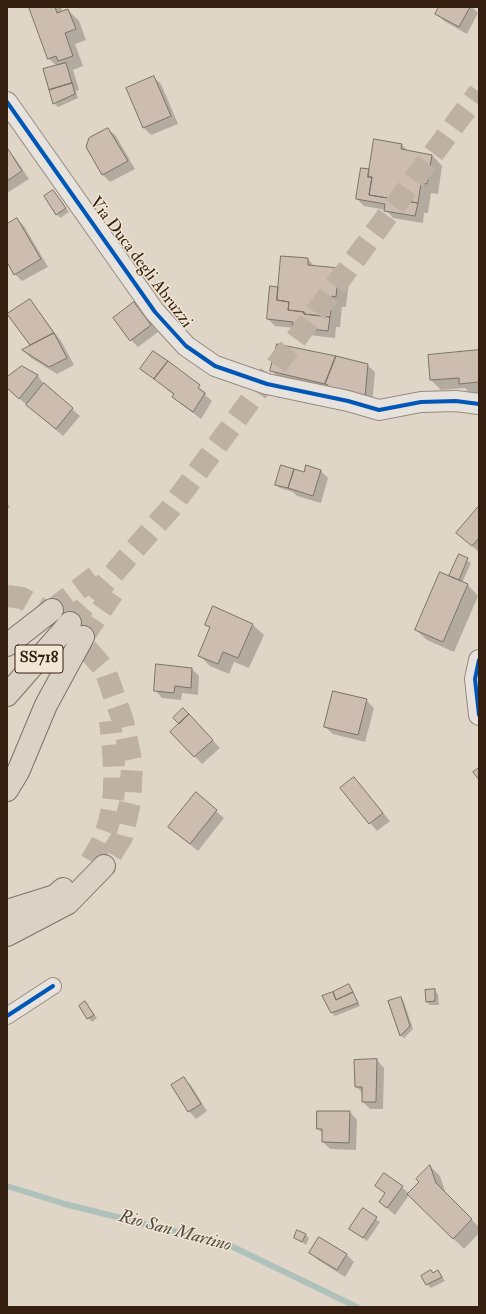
<!DOCTYPE html>
<html>
<head>
<meta charset="utf-8">
<style>
  body { margin:0 }
  #map { position:relative; width:486px; height:1314px; overflow:hidden; background:#e0d6c8; font-family:"IM FELL Double Pica",serif }
  canvas { display:block }
  .frame { position:absolute; inset:0; border:8px solid #341f10; pointer-events:none }
</style>
</head>
<body>
<div id="map">
<canvas width="486" height="1314"></canvas>
<div class="frame"></div>
</div>
<script>
const c = document.querySelector('canvas').getContext('2d');
c.lineJoin = 'round';
function paint(path, color) {
  c.fillStyle = color;
  c.fill(path, 'evenodd');
}
function trace(path, color, width, dash) {
  c.strokeStyle = color;
  c.lineWidth = width;
  c.lineCap = dash ? 'butt' : 'round';
  c.setLineDash(dash || []);
  c.stroke(path);
}
function label(font, color, halo, rows, align = 'center') {
  c.font = font + ' "IM FELL Double Pica",serif';
  c.lineWidth = 3;
  c.setLineDash([]);
  c.textBaseline = 'middle';
  c.strokeStyle = halo;
  c.fillStyle = color;
  for (const [text, x, y, turn = 0] of rows) {
    c.save();
    c.translate(x, y);
    c.rotate((+turn || 0) * Math.PI / 180);
    c.textAlign = isNaN(turn) ? turn : align;
    if (halo) c.strokeText(text, 0, 0);
    c.fillText(text, 0, 0);
    c.restore();
  }
}
paint(new Path2D(`
  M30 7H61L63 12 68 10 79 21 86 40 75 44 83 66 73 70 79 90 76 91 78 98 58 107 54 103 44 70 57 66 49 59Z
  M441 7H472L478 13 467 34 444 21 437 14Z
  M153 77 161 84 178 124 151 135 144 128 127 88Z
  M108 129 116 136 135 169 110 182 103 175Z
  M402 145 408 151 432 155 442 166 438 194 431 193 428 213H424L423 223 393 218 386 210 364 206 357 199 369 170 370 171Z
  M8 150 15 158 29 179 7 193Z
  M53 191 69 212 60 218 57 214Z
  M17 219 24 226 48 267 22 281 15 274 7 260V225Z
  M308 259 315 267 338 269 349 280 346 307H342L340 327H336L335 338 300 334 294 328 275 326 268 319 271 288H279Z
  M30 300 61 341 74 365 57 374 31 358 24 351 32 346 8 314Z
  M134 304 158 332 138 347 131 340Z
  M479 351V394H471L465 388 441 390 431 380Z
  M154 352 207 394 205 395 212 401 201 419 181 404 173 396 174 395 159 383Z
  M367 365 375 372 372 404 279 378 272 371Z
  M22 367 38 376 44 384 80 416 63 436 7 388V378Z
  M321 471 328 478 321 503 297 496 293 492 280 488 276 485 304 473Z
  M7 503 10 507 7 509Z
  M479 508V552L458 533Z
  M459 556 471 563 462 583 468 585 478 596 454 652 427 640 416 630 454 579Z
  M213 607 253 625 264 635 249 668 234 662 229 674 210 666 199 655 211 629 206 624Z
  M192 669 199 676 198 695 182 693 181 700 162 698 155 690Z
  M366 700 374 708 365 742 333 734 325 727Z
  M196 723 220 748 202 764 172 732Z
  M354 778 390 821 377 831 341 788Z
  M196 794 224 818 198 851 169 827Z
  M349 985 360 1006 335 1016 332 1013Z
  M434 990 438 994 439 1005H430L427 1002Z
  M401 998 404 1002 413 1029 404 1038 400 1035Z
  M85 1002 97 1018 92 1022 88 1018Z
  M377 1060 384 1068 383 1109H370L363 1102V1094L356 1086Z
  M183 1078 191 1085 207 1111 196 1119 189 1111Z
  M350 1112 357 1120 356 1150 330 1149 323 1142V1133L318 1129Z
  M430 1166 440 1176 446 1194 479 1227V1233L464 1249 409 1195 395 1215 380 1202 386 1194 376 1186 402 1187 409 1194 420 1183Z
  M364 1210 380 1222 367 1241 351 1229Z
  M306 1235 309 1238 306 1245 295 1238Z
  M320 1238 347 1255 354 1262 345 1277 318 1260 311 1253Z
  M438 1271 445 1281 431 1288 427 1284Z`), '#0003');
trace(new Path2D(`
  M7 1186 65 1204 229 1245 357 1307`), '#aec2bb', 6);
const building = new Path2D(`
  M29 7H55L57 13 68 9 76 29 65 33 73 56 58 61 56 56 48 59Z
  M439 7H470L459 27 435 14Z
  M66 63 72 83 49 90 43 69Z
  M154 76 171 116 143 128 126 88Z
  M72 83 75 94 53 104 49 90Z
  M108 128 128 161 102 175 86 147 89 138Z
  M374 139 402 144 401 149 432 155 427 184 421 183 418 203 369 195 372 177H368Z
  M8 149 22 171 7 181V150Z
  M361 168 369 169 368 177H372L369 195 418 203 415 216 384 211 385 204 356 199Z
  M53 190 66 208 56 215 44 196Z
  M17 218 41 259 14 275 7 262V224Z
  M281 256 308 258V265L339 268 336 297 332 296 330 317 304 314V312L288 310 289 302 277 300Z
  M270 286 278 287 277 300 289 302 288 310 304 312V314L330 317 328 331 292 327 293 322 267 319Z
  M30 299 54 333 30 345 7 314Z
  M134 302 151 325 130 341 113 318Z
  M54 333 67 358 49 367 22 350Z
  M277 344 336 356 325 384 270 371Z
  M479 350V382L459 384V378L430 380 428 355Z
  M153 351 168 361 154 379 140 369Z
  M336 356 368 364 365 397 327 390 328 385 325 384Z
  M168 361 200 385 198 388 205 393 193 412 172 397 174 394 154 379Z
  M22 366 38 375 19 399 7 388V377Z
  M44 383 73 408 56 429 26 405Z
  M281 465 294 469 288 488 275 485Z
  M306 465 321 470 313 496 288 488 294 469 304 472Z
  M479 506V538L472 546 456 533Z
  M459 554 468 558 459 580 449 576Z
  M440 572 468 584 443 642 415 630Z
  M213 606 253 624 238 658 223 652 218 664 198 656 210 627 205 625Z
  M156 664 192 668 191 688 175 686 174 693 154 691Z
  M333 691 367 699 358 735 324 727Z
  M183 708 189 714 179 724 173 718Z
  M189 714 213 740 194 757 170 732Z
  M479 768V780L473 772Z
  M354 777 383 813 369 824 340 788Z
  M196 792 217 810 190 844 168 827Z
  M349 984 353 992 336 1000 333 992Z
  M435 989V1001L426 1002 425 990Z
  M333 992 336 1000 353 992 358 1003 331 1013 322 996Z
  M401 997 410 1026 400 1036 388 1001Z
  M85 1001 94 1015 87 1019 79 1006Z
  M377 1059 376 1102H362V1087H355L354 1060Z
  M184 1077 201 1104 188 1112 171 1085Z
  M317 1111H350L349 1143 322 1142V1129H317Z
  M430 1165 436 1183 472 1219 453 1239 407 1194 419 1182 416 1179Z
  M384 1173 403 1186 387 1208 379 1202 385 1193 375 1186Z
  M363 1208 377 1217 363 1238 349 1229Z
  M297 1230 306 1234 302 1242 294 1238Z
  M319 1237 347 1254 337 1270 309 1253Z
  M431 1270 433 1273 438 1270 442 1277 426 1285 421 1276Z`);
paint(building, '#cdbcb0');
trace(building, '#7b7269', 1);
trace(new Path2D(`
  M7 596 22 598 63 621 105 670 123 721 132 765 130 803 122 837 104 866
  M52 610 101 572
  M70 623 170 509 479 92
  M83 637 113 593
  M91 861C96 852 102 843 105 834 119 798 114 758 110 721`), '#beb1a3', 22, [22, 11]);
const minor = new Path2D(`
  M7 1016 53 986`);
const tertiary = new Path2D(`
  M7 102 155 312 186 346 215 366 267 384 348 401 379 410 421 402 456 401 479 404
  M479 660 475 679 479 715`);
const trunk = new Path2D(`
  M7 645 52 610
  M7 695 70 623
  M7 790 18 772 46 705 83 637
  M7 911 55 896 63 889
  M7 935 68 903 104 866`);
trace(minor, '#948b82', 18);
trace(tertiary, '#948b82', 22);
trace(trunk, '#7b7269', 24);
trace(minor, '#e7e2db', 16);
trace(tertiary, '#e7e2db', 20);
trace(trunk, '#dbd2c5', 22);
trace(new Path2D(`
  M7 102 155 312 186 346 215 366 267 384 348 401 379 410 421 402 456 401 479 404
  M479 660 475 679 479 715
  M7 1016 53 986`), '#0057b8', 4);
for (const [x, y, w] of [
  [39,659,48]
]) {
  const box = new Path2D();
  box.roundRect(x - w / 2, y - 14, w, 28, 3);
  c.fillStyle = '#f2e6d4';
  c.fill(box);
  trace(box, '#341f10', 1);
}
label('bold 16px', '#341f10', null, [
  ["SS718",39,659]
]);
label('17px', '#341f10', '#f2e6d4', [
  ["Via Duca degli Abruzzi",140,263,53]
]);
label('italic 18px', '#524d42', '#f2e6d4', [
  ["Rio San Martino",175,1232,15]
]);
</script>
</body>
</html>
